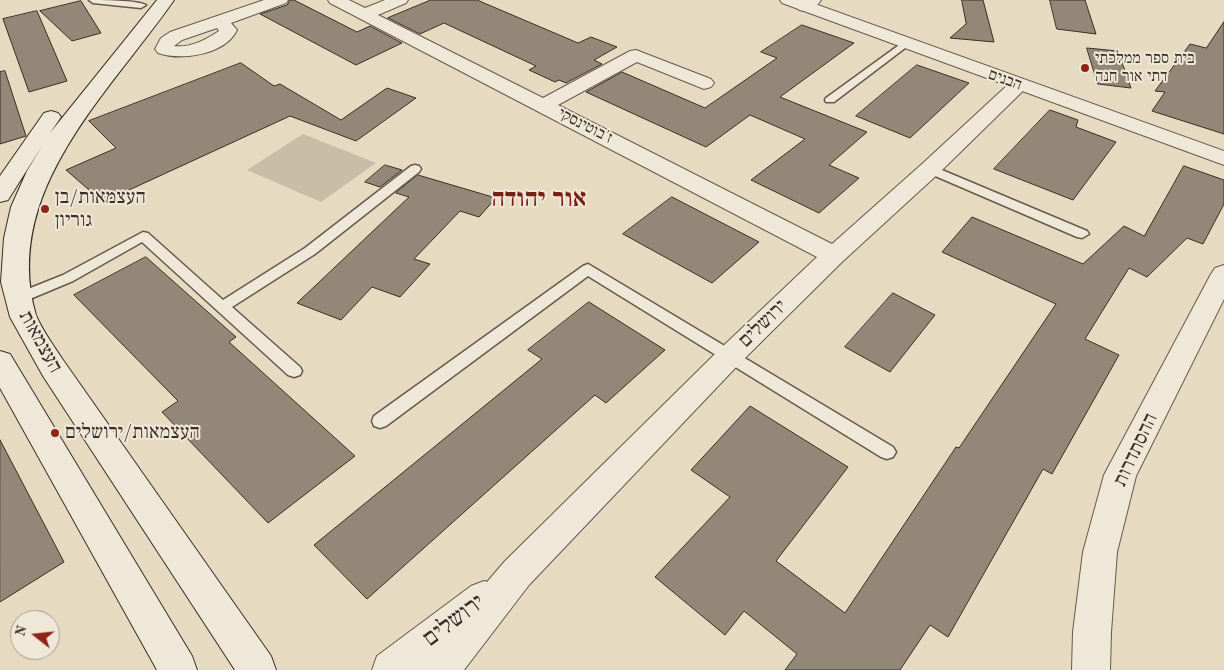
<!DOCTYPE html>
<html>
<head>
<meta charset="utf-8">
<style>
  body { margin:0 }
  #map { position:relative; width:1224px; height:670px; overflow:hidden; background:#e6dac1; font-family:"Old Standard TT",serif }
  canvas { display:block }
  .north { position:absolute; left:10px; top:610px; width:50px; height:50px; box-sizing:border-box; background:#efe7d7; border:1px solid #a79d90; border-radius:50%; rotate:286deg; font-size:14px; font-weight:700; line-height:20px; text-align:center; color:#3a2e26 }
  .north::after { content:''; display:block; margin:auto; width:18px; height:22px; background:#8f2418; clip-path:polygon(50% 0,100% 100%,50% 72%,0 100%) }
</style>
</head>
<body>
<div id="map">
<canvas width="1224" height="670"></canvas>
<div class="north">N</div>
</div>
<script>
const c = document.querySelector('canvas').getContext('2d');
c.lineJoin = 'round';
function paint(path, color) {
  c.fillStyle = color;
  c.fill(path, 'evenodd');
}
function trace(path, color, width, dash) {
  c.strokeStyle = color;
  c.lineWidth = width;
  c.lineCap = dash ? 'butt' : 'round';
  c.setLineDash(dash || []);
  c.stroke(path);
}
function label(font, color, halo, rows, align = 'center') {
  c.font = font + ' "Old Standard TT","Frank Ruhl Libre",serif';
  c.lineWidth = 4;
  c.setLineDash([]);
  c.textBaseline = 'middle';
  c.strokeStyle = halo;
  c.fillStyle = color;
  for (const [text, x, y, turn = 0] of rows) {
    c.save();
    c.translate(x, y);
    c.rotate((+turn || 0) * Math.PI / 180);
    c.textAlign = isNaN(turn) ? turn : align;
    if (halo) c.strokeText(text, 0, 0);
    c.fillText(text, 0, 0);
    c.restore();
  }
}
paint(new Path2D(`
  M303 134 376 163 321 202 247 170Z`), '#c9bda7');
const building = new Path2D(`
  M290 0H294L357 32 370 26 402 43 356 65 260 14 287 5Z
  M431 0H477L578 43 591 37 617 47 594 60 602 64 566 83 559 80 555 82 529 70 536 66 444 23 420 34 388 18Z
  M962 0H983L994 42 950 38 966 24Z
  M1050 0H1085L1096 34 1057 29Z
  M81 1 101 33 72 41 40 11Z
  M37 11 67 81 29 92 3 19Z
  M1224 22V134L1152 111 1165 92 1155 91 1190 44 1206 48Z
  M802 25 854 43 780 97 867 132 829 165 859 178 819 213 751 180 805 139 750 115 706 147 586 92 622 72 705 108 777 58 761 52Z
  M1087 48 1118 51 1131 88 1098 84Z
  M241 63 274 86 280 84 341 120 387 88 416 98 356 141 290 116 103 202 66 170 116 148 89 121Z
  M917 65 969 83 910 138 856 116Z
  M5 71 26 136 0 144V72Z
  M1050 110 1078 120 1076 127 1116 142 1073 200 994 169Z
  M385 165 402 170 380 187 365 182Z
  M1184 166 1224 180V204L1203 244 1187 238 1147 277 1129 268 1085 339 1119 355 1052 474 1043 469 948 637 930 625 900 670H785L797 654 744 611 725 635 655 577 730 497 691 470 750 406 848 467 776 561 845 613 956 447 959 448 1056 304 942 252 972 217 1083 264 1124 226 1144 236Z
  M418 175 496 198 479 217 460 211 414 259 430 264 400 297 372 287 341 320 297 303 409 197 396 193Z
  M672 197 759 242 712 283 623 234Z
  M146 257 236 337 229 342 355 456 268 523 162 412 178 401 74 295Z
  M893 293 935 315 890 372 845 347Z
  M589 302 665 350 606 403 595 395 367 599 314 545 542 359 528 350Z
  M0 440 64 562 0 602Z`);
paint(building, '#938777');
trace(building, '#3a2e26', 1);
const service = new Path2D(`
  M89 0C102 0 135 0 146 5L141 8 93 3Z
  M906 40 911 43 909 45 834 102H826L825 100 826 98Z
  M415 165 419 166 421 169 419 172 315 254 232 307 300 367 302 371 300 375 294 377 288 375 142 242 73 281 18 304 13 303 11 299 13 295 63 275 143 232 148 233 223 300 305 248 411 166Z
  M930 165 1087 231 1089 234 1082 238 1077 237 926 172 924 169Z
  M588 264 893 447 896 452 893 457 887 459 881 457 588 276 386 426 380 428 374 426 372 421 374 416 583 266Z`);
const minor = new Path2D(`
  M264 0H288L286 3 231 23 237 30C225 55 181 61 158 53L155 49 161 38 170 32ZM217 28 219 31C205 40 191 48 174 46L182 40Z
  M328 0H349L365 8 385 0H408L406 3 378 15 543 98 630 51 636 50 711 79 714 83 711 87 704 89 637 62 558 105 832 244 922 164 1012 81 1019 79 1026 81 1029 85 938 174 843 261 740 363 529 585 464 670H372L377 656 471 586 484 581 487 582 505 561 720 349 817 257 330 3Z
  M802 0H821C816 8 809 12 799 10L797 6Z`);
const tertiary = new Path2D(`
  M780 0H804L1224 151V165L782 3Z
  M1224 265V299L1136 476 1117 552 1111 632 1110 670H1072L1073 632 1083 552 1104 475 1211 274 1215 268Z`);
const secondary = new Path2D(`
  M157 0H174C111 91 0 191 36 315 42 330 54 346 63 360L271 656 276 670H235L43 376 10 317 1 282 4 238 11 207 27 171 42 146 8 200 0 202V176L44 113 51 111 58 113 61 117 50 133Z
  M0 351 10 354 192 656 197 670H157L0 388Z`);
trace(service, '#65594d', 3);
trace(minor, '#65594d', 2);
trace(tertiary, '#65594d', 2);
trace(secondary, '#3a2e26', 2);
paint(service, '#efe7d7');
paint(minor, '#efe7d7');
paint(tertiary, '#efe7d7');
paint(secondary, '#efe7d7');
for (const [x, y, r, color] of [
  [1085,68,5,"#8f2418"],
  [45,209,5,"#8f2418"],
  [55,433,5,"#8f2418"]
]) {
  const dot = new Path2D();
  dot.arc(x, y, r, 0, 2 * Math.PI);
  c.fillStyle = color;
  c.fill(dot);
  trace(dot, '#efe7d7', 2);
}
label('16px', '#3a2e26', '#efe7d7', [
  ["בית ספר ממלכתי",1095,59],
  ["דתי אור חנה",1095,77]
], 'left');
label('16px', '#3a2e26', '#efe7d7', [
  ["הבנים",1005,80,20],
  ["ז'בוטינסקי",585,126,27]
]);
label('20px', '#3a2e26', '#efe7d7', [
  ["העצמאות/בן",55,198],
  ["גוריון",55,221],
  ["העצמאות/ירושלים",65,433]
], 'left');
label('20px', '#3a2e26', '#efe7d7', [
  ["ירושלים",763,324,-44],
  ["העצמאות",40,342,61],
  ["ההסתדרות",1136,450,-65]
]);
label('24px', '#3a2e26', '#efe7d7', [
  ["ירושלים",454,621,-37]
]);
label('bold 25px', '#7a1f14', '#efe7d7', [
  ["אור יהודה",539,199]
]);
</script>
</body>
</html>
